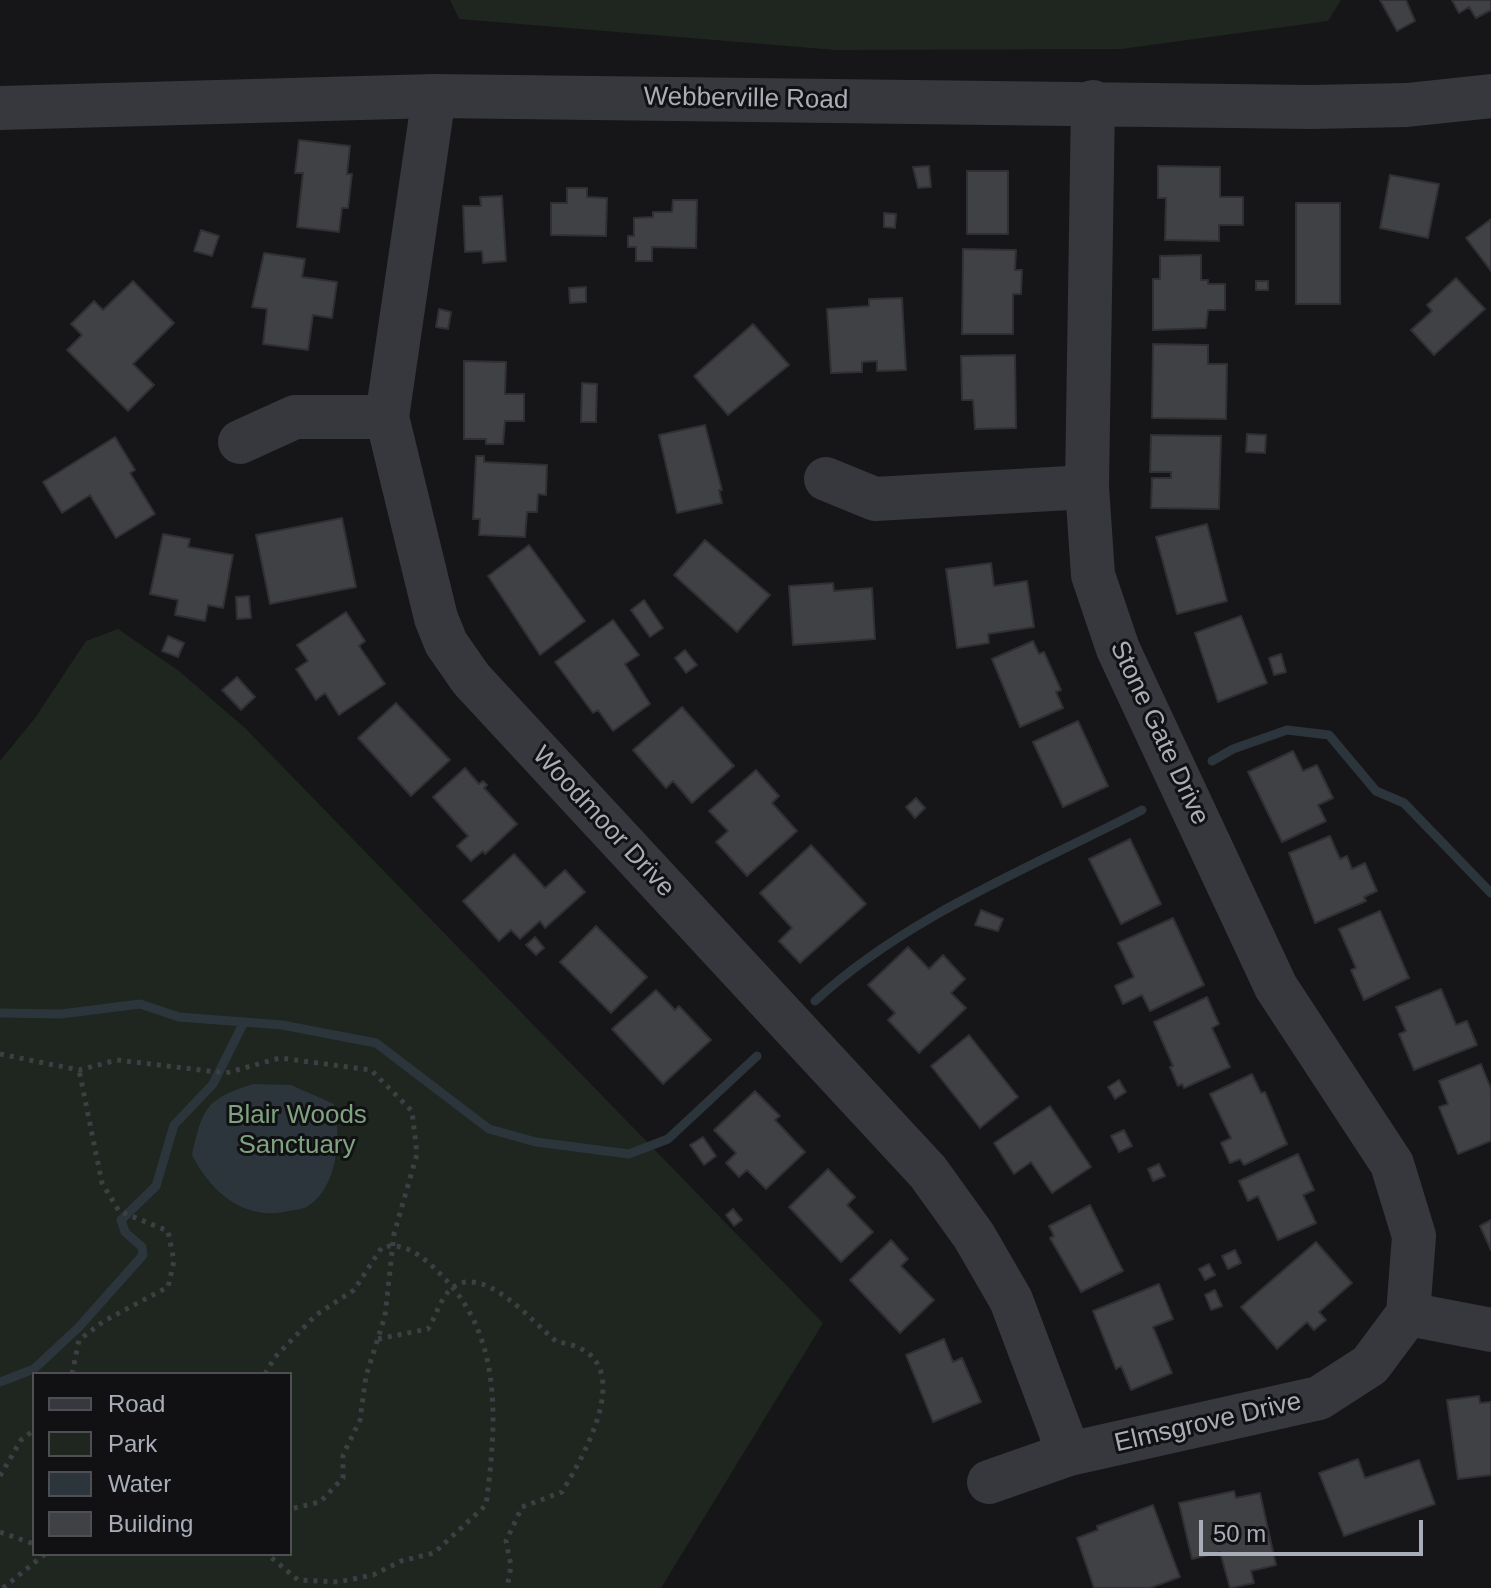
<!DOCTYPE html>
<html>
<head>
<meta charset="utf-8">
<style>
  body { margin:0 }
  #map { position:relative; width:1491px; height:1588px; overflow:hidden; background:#161618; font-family:Helvetica,sans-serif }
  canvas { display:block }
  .legend { position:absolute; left:32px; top:1372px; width:260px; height:184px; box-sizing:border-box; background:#111113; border:2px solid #4d4f55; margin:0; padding:10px 14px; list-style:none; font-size:24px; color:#a8adb8 }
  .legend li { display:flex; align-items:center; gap:16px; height:40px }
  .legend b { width:40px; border:2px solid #4d4f55 }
  .scale { position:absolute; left:1199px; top:1520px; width:224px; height:36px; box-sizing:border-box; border:4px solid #a8adb8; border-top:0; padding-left:10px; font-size:24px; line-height:28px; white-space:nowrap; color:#a8adb8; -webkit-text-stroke:6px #111113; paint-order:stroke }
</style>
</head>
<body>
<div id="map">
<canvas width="1491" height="1588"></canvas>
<ul class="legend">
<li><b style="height:10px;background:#37383d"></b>Road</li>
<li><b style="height:22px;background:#1e261f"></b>Park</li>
<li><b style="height:22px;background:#2c353c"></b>Water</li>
<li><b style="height:22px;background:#404145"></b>Building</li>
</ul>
<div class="scale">50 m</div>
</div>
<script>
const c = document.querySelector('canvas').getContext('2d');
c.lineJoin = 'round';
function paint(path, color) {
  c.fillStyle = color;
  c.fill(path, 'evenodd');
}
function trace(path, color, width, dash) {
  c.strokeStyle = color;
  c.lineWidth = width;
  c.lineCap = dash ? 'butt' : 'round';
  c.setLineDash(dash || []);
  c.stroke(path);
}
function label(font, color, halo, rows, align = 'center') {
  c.font = font + ' Helvetica,sans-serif';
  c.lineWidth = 6;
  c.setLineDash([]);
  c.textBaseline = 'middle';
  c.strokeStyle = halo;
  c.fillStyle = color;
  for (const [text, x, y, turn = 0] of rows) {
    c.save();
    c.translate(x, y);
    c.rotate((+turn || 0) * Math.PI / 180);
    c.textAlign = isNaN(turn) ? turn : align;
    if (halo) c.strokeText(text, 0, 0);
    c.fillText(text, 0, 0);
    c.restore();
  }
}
paint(new Path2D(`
  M450 0H1341L1328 21 1121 49 836 50 459 19Z
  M118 629 179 671 245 728 823 1323 661 1588H0V761L35 718 86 641ZM34 1374H290V1554H34Z`), '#1e261f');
paint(new Path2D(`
  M253 1084 291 1085 334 1104C341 1135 339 1186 308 1206 303 1210 291 1210 284 1212 242 1220 210 1190 192 1155 203 1107 206 1099 253 1084Z`), '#2c353c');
trace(new Path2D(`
  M1212 761 1233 749 1287 730 1329 735 1376 791 1404 803 1491 893
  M815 1001C907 916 1032 867 1142 810
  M0 1013 61 1014 140 1004 179 1017 282 1025 376 1043 489 1129 536 1142 629 1154 668 1139 757 1056
  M0 1382 34 1369 79 1327 143 1255 142 1247 125 1232 121 1220 156 1186 174 1125 213 1084 244 1022`), '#2c353c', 9);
const building = new Path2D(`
  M1380 0H1406L1415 21 1397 31Z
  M1452 0H1491V10L1476 18 1469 7 1459 13Z
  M299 140 350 146 347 174H352L348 208H342L339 232 297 227 303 173H295Z
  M929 166 931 187 918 188 913 167Z
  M1158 166 1220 167V197H1243V225H1219V241L1165 240 1166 198H1158Z
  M967 171H1008V234H967Z
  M1390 175 1439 184 1428 238 1380 228Z
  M567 188H587V197L607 198 606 236 551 235V203H567Z
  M502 196 506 261 483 263 482 251 465 252 463 206H481L480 197Z
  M673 200H697L696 248 652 247V261H636V247H628V236H634V218L653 217V212H672Z
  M1296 203H1340V304H1296Z
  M884 213 896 214 895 228 884 227Z
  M1491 219V271L1466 238Z
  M201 230 219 236 212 256 194 251Z
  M963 249 1016 250 1015 270H1022L1021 294H1013V334H962Z
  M264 253 305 259 302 277 337 282 332 318 313 315 308 350 263 344 267 309 252 307Z
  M1201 255V280H1208V284H1225V310H1208L1206 328 1153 330V279H1160V256Z
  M1456 278 1485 309 1434 355 1411 330 1432 311 1427 305Z
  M133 281 174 323 133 364 154 385 128 411 67 350 82 335 71 324 94 301 103 310Z
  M1256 281H1268V290H1256Z
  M586 287V302L570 303 569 288Z
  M902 298 906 370 877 371V361L862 362V372L831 373 827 309 869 306V299Z
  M439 309 451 312 448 329 436 327Z
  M753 324 789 365 728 415 694 376Z
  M1153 344 1208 345V364H1227L1226 419 1152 418Z
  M1015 355 1016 428 975 429 973 400H962L961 356Z
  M464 361 506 362 505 394H524V421H505L503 444H486V439H464Z
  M582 383 597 384 596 422H581Z
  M705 425 722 490H719L722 503 677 513 659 435Z
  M1247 434 1266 435 1265 453 1246 452Z
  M1151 435 1221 436 1219 509 1151 508 1152 478H1171V472H1150Z
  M115 437 135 470 130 473 155 514 116 538 90 495 62 513 43 482Z
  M476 456H484V462L547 465 546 495 538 494 537 512H527L525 537 479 535 480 519H473Z
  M342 518 356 587 270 604 256 535Z
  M1207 524 1227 601 1177 614 1156 537Z
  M163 534 190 539 188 547 233 555 223 608 208 605 205 621 175 615 178 600 150 594Z
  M705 540 770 595 737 632 674 575Z
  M529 545 585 621 540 655 488 576Z
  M991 563 994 586 1027 581 1034 627 988 634 989 643 957 648 946 569Z
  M833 583 834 591 872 588 875 639 793 645 789 586Z
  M249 596 251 618 237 619 236 597Z
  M644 600 663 628 650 637 631 610Z
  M346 612 365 641 359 646 385 684 339 715 325 693 316 700 296 669 308 661 297 645Z
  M1241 616 1267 683 1218 702 1195 633Z
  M613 620 639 655 625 664 650 704 613 731 598 710 593 713 555 662Z
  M168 636 184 643 178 657 162 651Z
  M1033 641 1039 654 1044 652 1061 690 1056 692 1063 708 1020 727 992 659Z
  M685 650 697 665 686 673 675 658Z
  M1281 654 1286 672 1274 675 1269 658Z
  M237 677 255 697 241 710 222 690Z
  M396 703 450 760 411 796 358 738Z
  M682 707 734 766 692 803 673 781 666 788 633 750Z
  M1078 721 1108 786 1063 807 1033 742Z
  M1293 751 1303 771 1317 765 1333 798 1318 805 1326 821 1282 842 1248 772Z
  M465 768 479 784 483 781 487 785 484 788 517 824 485 854 483 851 471 861 457 846 468 836 433 797Z
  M756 770 779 796 772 803 797 831 747 876 716 842 728 831 709 811Z
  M916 798 925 808 915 818 906 807Z
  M1330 836 1340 859 1347 856 1352 869 1365 863 1377 891 1364 897 1366 901 1315 923 1289 853Z
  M1130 839 1161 904 1121 924 1089 859Z
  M811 845 866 904 800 963 779 941 792 928 760 893Z
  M514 854 545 888 565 870 585 892 545 928 540 921 520 939 511 930 499 941 463 901Z
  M981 910 1003 919 998 931 975 925Z
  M1380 911 1409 978 1364 1000 1351 970 1356 968 1339 929Z
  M1173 918 1204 985 1150 1011 1142 995 1123 1004 1115 986 1134 977 1118 943Z
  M596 926 647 977 611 1013 560 962Z
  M535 937 544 948 536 955 526 945Z
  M908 947 929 969 943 955 965 979 951 993 966 1008 919 1053 888 1020 895 1013 868 985Z
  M1441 989 1456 1025 1467 1021 1477 1045 1414 1070 1399 1034 1406 1031 1396 1007Z
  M656 990 675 1010 679 1006 711 1040 663 1084 612 1029Z
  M1207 997 1219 1024 1212 1028 1230 1067 1184 1088 1182 1084 1178 1086 1170 1067 1173 1066 1154 1022Z
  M969 1035 1018 1097 980 1128 931 1066Z
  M1481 1064 1491 1089V1141L1458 1154 1439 1107 1448 1104 1439 1081Z
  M1252 1074 1261 1093 1265 1092 1287 1144 1244 1165 1240 1159 1230 1163 1221 1143 1231 1138 1210 1094Z
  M1119 1080 1126 1092 1115 1099 1108 1087Z
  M755 1091 780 1116 775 1120 805 1152 766 1189 747 1170 739 1177 726 1163 736 1153 714 1130Z
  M1050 1106 1091 1167 1052 1193 1031 1162 1014 1174 994 1143Z
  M1124 1130 1132 1146 1119 1152 1111 1136Z
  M703 1137 716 1156 704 1165 690 1145Z
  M1298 1154 1314 1190 1303 1195 1316 1223 1278 1240 1258 1196 1248 1201 1239 1181Z
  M1159 1164 1165 1176 1153 1181 1148 1169Z
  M828 1169 855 1197 847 1205 873 1232 841 1262 789 1207Z
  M1090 1205 1123 1271 1081 1292 1050 1238 1054 1236 1049 1226Z
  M733 1209 742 1220 734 1226 726 1215Z
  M1491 1220V1250L1480 1226Z
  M891 1240 908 1259 901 1266 934 1300 900 1333 850 1280Z
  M1316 1242 1352 1283 1319 1312 1326 1320 1314 1330 1307 1322 1277 1349 1241 1307Z
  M1235 1250 1241 1263 1228 1269 1222 1256Z
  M1209 1264 1215 1275 1205 1280 1199 1269Z
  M1159 1284 1173 1319 1153 1327 1172 1373 1131 1390 1121 1366 1116 1369 1093 1311Z
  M1215 1290 1222 1306 1211 1310 1205 1295Z
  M944 1339 953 1362 962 1358 981 1402 933 1422 906 1355Z
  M1479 1396 1480 1403 1491 1402V1475L1458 1479 1447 1400Z
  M1358 1459 1365 1478 1419 1460 1435 1504 1344 1536 1319 1473Z
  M1234 1491 1236 1498 1260 1493 1276 1565 1251 1571 1254 1583 1230 1588 1220 1552 1192 1559 1179 1503Z
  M1153 1505 1180 1577 1150 1588H1094L1077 1538 1098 1530 1097 1526Z`);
paint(building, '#404145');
trace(building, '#303034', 2);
trace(new Path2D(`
  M0 1054 79 1070 117 1060 226 1073 280 1058 371 1070 412 1111 417 1154 394 1234 385 1316 366 1376 360 1420 343 1455V1478L320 1502 290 1509
  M378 1339 428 1329C435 1318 440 1300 449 1291 480 1258 533 1323 557 1342 642 1352 588 1449 562 1492L522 1507 506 1541 511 1566 507 1588
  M72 1374 79 1340 104 1321 168 1287 174 1261 168 1231 119 1211 102 1183 79 1070
  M265 1374 275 1357 316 1315 354 1290 382 1247C404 1242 421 1255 436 1270 504 1332 497 1421 486 1505L434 1553 401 1561 373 1575 338 1582 298 1580 267 1554
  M0 1476 21 1440 34 1430
  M0 1532 34 1544
  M3 1588 45 1554`), '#3d3f44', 5, [4, 6]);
trace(new Path2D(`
  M434 96 387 417 436 618 446 643 471 679 928 1172 974 1236 1011 1300 1069 1454
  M1093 102 1087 487 1093 575 1118 649 1276 987 1392 1164 1414 1236 1408 1314
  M0 108 434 96 1311 107 1407 105 1491 96
  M240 442 295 417H387
  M826 479 875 499 1087 487
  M989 1482 1069 1454 1319 1398 1370 1365 1408 1314 1491 1330`), '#37383d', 44);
label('26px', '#a8adb8', '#111113', [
  ["Webberville Road",746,99,1],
  ["Stone Gate Drive",1159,733,65],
  ["Woodmoor Drive",603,822,47],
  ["Elmsgrove Drive",1208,1423,-13]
]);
label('26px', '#7fa381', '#111113', [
  ["Blair Woods",297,1116],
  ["Sanctuary",297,1146]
]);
</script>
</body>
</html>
